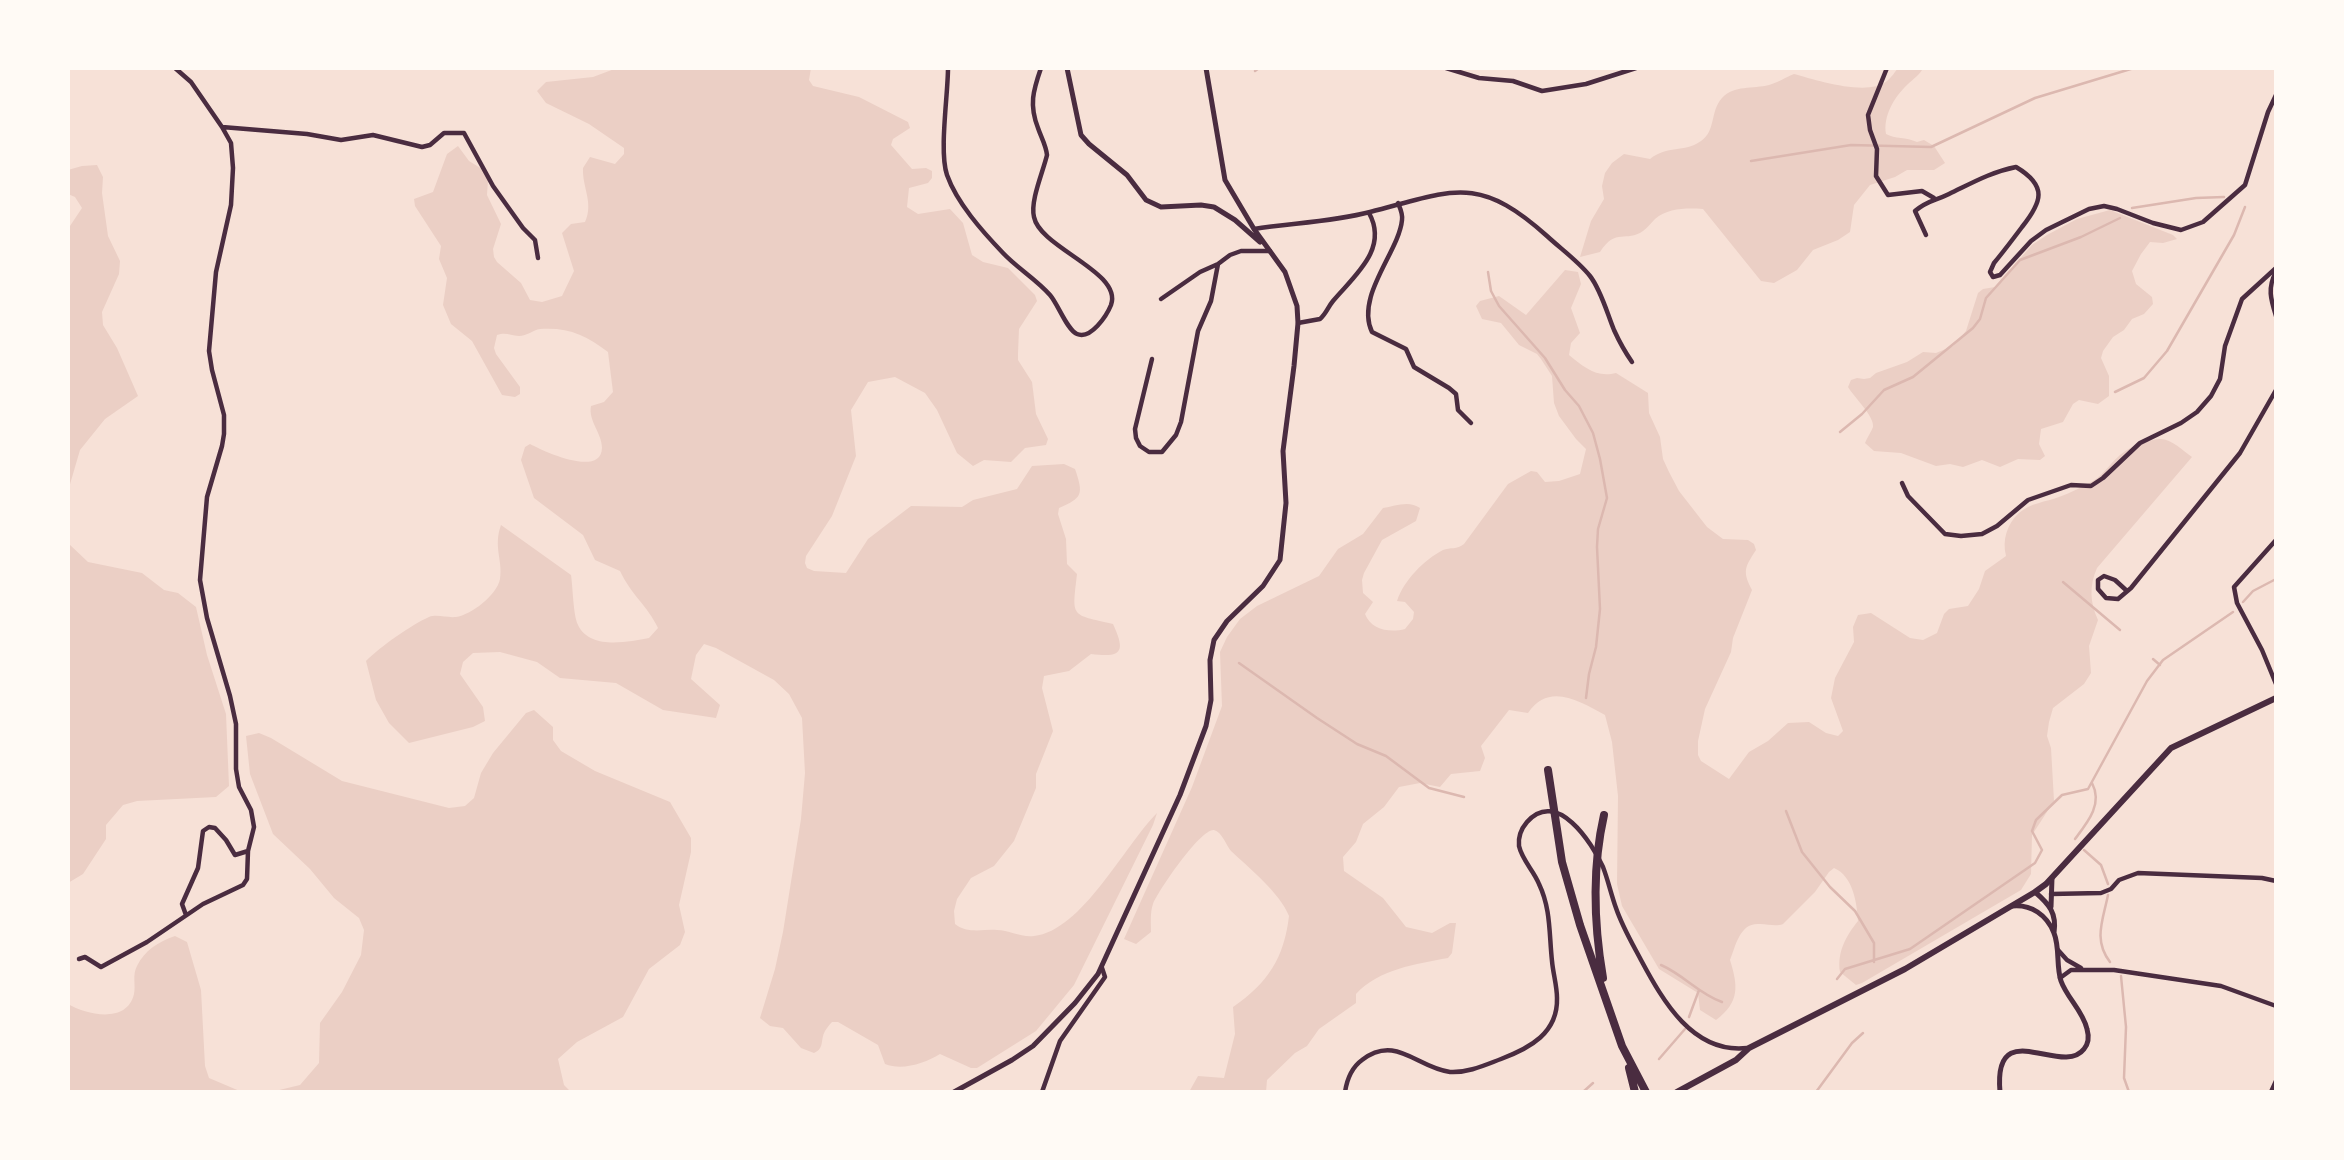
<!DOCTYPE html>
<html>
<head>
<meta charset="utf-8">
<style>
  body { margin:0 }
  #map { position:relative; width:2344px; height:1160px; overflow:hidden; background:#f7e1d7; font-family:"Titillium Web",sans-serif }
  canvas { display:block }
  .frame { position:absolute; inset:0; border:70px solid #fffaf5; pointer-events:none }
</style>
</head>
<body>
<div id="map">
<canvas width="2344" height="1160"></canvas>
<div class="frame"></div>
</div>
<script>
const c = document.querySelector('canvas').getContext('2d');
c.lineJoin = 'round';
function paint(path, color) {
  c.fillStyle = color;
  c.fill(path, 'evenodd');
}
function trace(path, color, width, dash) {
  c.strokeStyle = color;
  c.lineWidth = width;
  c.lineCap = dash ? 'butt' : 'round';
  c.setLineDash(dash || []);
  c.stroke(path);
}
paint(new Path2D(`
  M617 68H811L809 80 813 86 859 97 908 122 910 128 893 139 891 145 912 169 926 168 932 171V178L928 183 909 188 907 207 918 214 950 209 963 223 972 255 983 262 1008 268 1035 295 1037 301 1019 329 1018 353V360L1032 382 1036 414 1048 439 1046 445 1025 448 1011 462 984 460 973 466 957 453 937 410 925 393 895 377 868 382 851 410 856 456 832 516 806 556 805 563 807 568 814 571 846 573 868 539 911 506 962 507 973 500 1017 489 1032 466 1064 464 1075 469C1084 495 1082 498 1059 508L1058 514 1066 539 1067 564 1077 574C1072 618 1070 614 1113 624 1126 652 1122 658 1091 654L1069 671 1044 676 1042 688 1053 731 1036 774V788L1014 841 994 866 971 878 957 899 954 911 955 924C967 934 983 929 997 930 1009 930 1022 938 1034 936 1082 931 1124 846 1157 813L1153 825 1074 985 1036 1031 977 1068H971L940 1054C925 1063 903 1071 885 1064L878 1045 838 1022H832C829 1025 827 1028 825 1031 820 1040 825 1048 814 1053L801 1048 783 1028 770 1026 760 1018 775 969 783 932 801 819 805 773 802 718 789 694 774 680 716 648 704 644 696 655 691 679 720 705 716 718 663 710 616 683 560 678 537 662 500 652 473 653 463 662 460 674 483 707 485 721 473 727 409 743 389 723 376 700 366 661C380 647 411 625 429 617 437 614 447 618 456 617 471 615 497 595 500 579 503 560 493 547 501 525L571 575C573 588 573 614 578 625 590 650 627 642 649 638L658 628C647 605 632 596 620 571L595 560 583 535 534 498 521 460 525 447 530 444C543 451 601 478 602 448 602 433 588 421 591 406L604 402 613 392 608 352C586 335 568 327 540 329 533 330 527 336 519 336 510 335 505 332 497 335L494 348 496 354 520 387V394L515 397 502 395 472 341 451 324 443 305 447 278 439 259 441 246 415 206 414 199 433 192 447 154 458 146 469 161 482 169 488 180 487 195 501 224 493 249 494 257 497 262 521 283 530 300 542 302 562 296 574 271 562 233 571 224 585 222C594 203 582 187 583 168L590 157 615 164 624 154V148L589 124 546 103 537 91 546 82 593 77Z
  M1898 68H1923C1920 75 1913 79 1908 84 1894 97 1883 116 1886 134 1895 139 1906 137 1917 142L1924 140 1934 146 1945 163 1934 170H1907L1895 177 1870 185 1854 205 1850 232 1838 240 1813 250 1797 270 1774 283 1761 281 1703 209C1686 208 1668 208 1655 219 1651 223 1647 228 1643 231 1626 243 1616 227 1600 252L1580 257 1591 221 1604 199 1602 186 1605 173 1612 163 1624 154 1650 159C1667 145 1684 153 1701 141 1716 131 1710 111 1722 98 1734 85 1753 89 1769 85 1777 83 1786 77 1794 74 1816 80 1868 97 1887 81 1891 78 1895 72 1898 68Z
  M97 165 103 177 102 193 108 236 120 261 119 274 102 312 103 325 117 348 138 396 105 419 80 450 68 491V229L82 208 75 197 68 194V170L82 166Z
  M2110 210 2173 235 2177 239 2163 243 2150 242 2141 254 2132 271 2136 284 2152 297 2153 304 2144 314 2132 319 2124 330 2113 337 2103 351 2101 358 2109 376V396L2098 404 2079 400 2073 404 2063 422 2041 429 2039 444 2045 456 2040 460 2018 459 2000 467 1982 460 1963 467 1950 464 1936 466 1901 453 1874 451 1865 443C1867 438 1871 432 1873 427 1875 417 1854 397 1848 387L1851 380 1857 378 1864 379 1870 378 1876 373 1907 362 1923 352 1936 353 1953 346 1966 331 1978 293 1983 289 1995 287 2032 245 2047 235 2077 219Z
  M1565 270 1578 272 1581 284 1571 308 1580 333 1571 343 1569 355C1584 367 1596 378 1616 373L1648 393 1649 413 1660 437 1663 459 1669 472 1679 491 1707 527 1723 539 1748 540 1754 544 1756 550C1745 567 1742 571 1752 590L1733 638 1731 652 1705 709 1698 741V755L1701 761 1729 779 1749 752 1768 741 1788 723 1809 722 1826 733 1838 736 1843 731 1831 698 1835 678 1854 642 1853 627 1858 615 1871 613 1910 638 1923 640 1937 633 1944 614 1949 609 1968 606 1979 589 1985 571 2006 556C2002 540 2007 524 2019 513 2030 503 2046 502 2059 497 2070 493 2082 487 2093 481 2105 474 2112 460 2124 452 2132 446 2150 440 2159 439 2171 438 2183 451 2192 457L2097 568C2089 586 2090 603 2098 620L2089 646 2091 673 2084 684 2053 708 2049 722 2047 736 2051 748 2054 801 2032 835 2031 874 2021 890 1862 983 1856 985 1840 972C1837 952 1846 936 1858 921 1857 903 1853 876 1834 868L1829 872 1815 892 1783 924C1775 927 1769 924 1760 924 1740 922 1736 945 1730 960 1738 986 1740 1002 1716 1020L1700 1010 1698 993 1659 969 1622 906 1617 884 1618 796 1612 742 1605 715C1579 701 1549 682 1528 713L1509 710 1481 746 1485 758 1480 771 1451 774 1440 787 1420 783 1399 787 1384 807 1363 824 1356 842 1343 857 1344 871 1383 898 1406 927 1432 933 1450 923H1456L1452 953 1448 958C1416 964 1379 969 1356 994V1003L1319 1029 1307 1046 1295 1053 1267 1080 1266 1092H1189L1198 1076 1224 1078 1235 1034 1233 1007C1268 983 1284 958 1289 916 1280 893 1249 868 1231 851 1226 845 1222 832 1214 830 1201 828 1158 891 1153 904 1150 912 1151 923 1151 932L1136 944 1124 939 1192 787 1222 706 1220 652 1227 637 1240 619 1257 606 1319 576 1338 549 1363 534 1383 508C1395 506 1409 500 1420 508L1416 521 1382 540 1364 573 1362 580 1363 593 1373 602 1365 614C1371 630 1390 633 1405 629L1413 619 1414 612 1405 602 1397 601C1404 580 1424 560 1443 550 1450 547 1457 550 1464 544L1508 484 1531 471 1537 472 1545 482 1559 481 1580 474 1586 449 1576 439 1559 416 1554 403 1552 376 1541 359 1537 354 1519 345 1501 323 1482 319 1476 306 1480 301 1499 296 1526 315Z
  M68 543 88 562 142 573 164 590 178 593 196 607 207 655 226 714 229 786 216 797 137 801 123 805 106 825V839L83 874 68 883Z
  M534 710 553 727V740L561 751 595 771 670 802 691 838V852L679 905 685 932 680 945 649 969 623 1017 577 1042 558 1059 564 1085 571 1092H271L300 1085 319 1063 320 1023 342 992 361 955 364 930 359 918 334 898 310 869 273 834 250 774 246 736 259 733 271 738 342 781 449 808 465 806 474 798 481 773 493 753 526 713Z
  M175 936 187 942 201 990 205 1066 209 1078 242 1092H68V1004C87 1015 127 1024 134 994 136 985 132 975 137 966 145 950 158 942 175 936Z`), '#ebcfc5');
trace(new Path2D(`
  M1255 71 1259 68
  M1751 161 1851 145 1931 147 2035 98 2134 68
  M2132 208 2196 198 2224 197
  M1488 272 1491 291 1499 306 1545 358 1565 390 1579 406 1593 433 1600 459 1607 498 1598 529 1597 547 1600 609 1596 647 1589 674 1586 698
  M2115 392 2144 378 2167 351 2234 235 2245 207
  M1840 432 1862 414 1884 390 1913 377 1973 328 1980 319 1986 298 2020 260 2081 237 2120 218
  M2063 582 2120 630
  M2243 602 2253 591 2276 579
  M2153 659 2160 665
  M1239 663 1317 718 1357 744 1386 756 1429 788 1464 797
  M1786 811 1802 852 1830 887 1855 911 1874 943V962
  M2075 839C2088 822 2103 804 2092 783
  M2084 850 2101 865 2108 884
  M2108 895C2103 920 2093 940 2110 962
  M1661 965C1684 975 1699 994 1722 1002
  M2121 976 2126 1027 2124 1078 2129 1092
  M1837 979 1845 969 1910 949 2035 863 2042 850 2032 831 2036 820 2062 795 2088 789 2147 681 2163 660 2233 612
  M1689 1017 1699 990
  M1659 1059 1685 1029
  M1583 1092 1593 1083
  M1816 1092 1852 1043 1863 1033`), '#dcb8b0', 2.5);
trace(new Path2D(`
  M175 68 191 82 222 127 307 134 341 140 373 135 422 147 430 145 444 133H464L493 186 523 228 535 240 538 258
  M948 68C948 95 939 152 947 175 957 203 982 231 1003 253 1017 268 1036 279 1050 295 1058 304 1067 330 1077 334 1091 340 1107 315 1111 305 1123 272 1040 248 1034 217 1030 201 1043 172 1047 155 1046 145 1041 137 1038 128 1029 105 1033 91 1041 68
  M1446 68 1479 78 1513 81 1542 91 1586 84 1636 68
  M1887 68 1868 115 1870 130 1877 149 1876 176 1888 195 1922 191 1934 198
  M1398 203C1400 208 1403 214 1402 220 1399 252 1355 296 1372 332L1406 349 1414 367 1449 388 1456 394 1458 410 1471 423
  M1254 229C1292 223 1332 222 1370 212 1452 191 1477 173 1547 236 1561 249 1578 261 1590 276 1601 290 1607 313 1614 330 1619 341 1625 352 1632 362
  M1926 235 1915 211C1928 200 1935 201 1949 194 1972 183 1991 172 2016 167 2048 186 2042 202 2022 227 2013 239 2004 251 1994 263L1990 272 1993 277 2000 275 2031 241 2046 230 2089 209 2104 206 2117 209 2153 223 2181 230 2203 222 2245 185 2268 112 2276 95
  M2276 272C2267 288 2271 300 2276 316
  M1161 299 1200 272 1218 264 1230 255 1241 251H1270
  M1298 323 1320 319C1326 314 1328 307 1333 301 1354 276 1389 249 1369 213
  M1152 359 1135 429 1136 438 1140 446 1149 452H1162L1176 435 1181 422 1198 331 1211 301 1218 264
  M1902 483 1908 496 1945 534 1961 536 1982 534 1997 526 2028 500 2071 485 2091 486 2103 478 2140 443 2181 423 2197 412 2211 396 2220 379 2225 346 2242 299 2276 268
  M2276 540 2234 587 2237 603 2262 650 2276 684
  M2127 591 2115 580 2104 576 2098 580V589L2106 598 2118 599 2131 588 2240 453 2276 390
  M2051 894 2101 893 2111 889 2119 880 2138 873 2262 878 2276 881
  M186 915 182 904 198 868 203 831 209 827 215 828 226 840 235 855 248 851
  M2058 950 2067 960 2081 968
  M79 959 85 957 101 967 147 942 203 904 243 885 247 879 248 851 254 827 251 810 239 787 236 769V724L230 696 207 618 200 580 207 497 222 446 224 434V415L212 370 209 351 216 272 231 205 233 168 231 143 222 127
  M2060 978 2071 970H2114L2221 986 2276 1006
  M1042 1092 1060 1041 1105 977 1102 968
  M1345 1092C1347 1079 1351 1068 1362 1060 1396 1034 1417 1068 1450 1072 1468 1073 1485 1065 1501 1059 1530 1048 1558 1033 1557 998 1557 986 1553 973 1552 961 1549 934 1551 909 1539 884 1534 871 1522 860 1519 846 1518 837 1521 829 1527 822 1557 788 1592 843 1603 867 1608 880 1611 894 1616 908 1622 926 1632 943 1641 960 1663 1001 1693 1054 1747 1048
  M2271 1092 2276 1081`), '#4a2c40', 4.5);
trace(new Path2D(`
  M1067 68 1081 135 1089 144 1127 175 1146 200 1161 207 1201 205 1214 207 1235 220 1260 242
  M2035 892C2049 904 2057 913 2054 933
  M2051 907 2052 878
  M954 1092 1012 1060 1033 1046 1075 1003 1098 974 1180 795 1206 726 1211 700 1210 660 1214 640 1227 621 1263 586 1280 560 1286 503 1283 451 1294 366 1298 323 1297 306 1285 272 1254 229 1225 180 1206 68
  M2000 1092C1993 1013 2062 1078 2084 1049 2089 1043 2089 1036 2087 1029 2083 1011 2067 998 2061 981 2056 966 2060 948 2054 933 2047 915 2031 904 2012 906`), '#4a2c40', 5);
trace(new Path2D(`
  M1677 1092 1736 1060 1749 1048 1905 969 2035 892 2046 884 2171 748 2276 698`), '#4a2c40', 6);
trace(new Path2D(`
  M1548 770 1562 862 1580 925 1622 1046 1646 1092
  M1603 978C1594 925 1592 868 1604 815
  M1629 1068 1635 1092`), '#4a2c40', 8);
</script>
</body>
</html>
